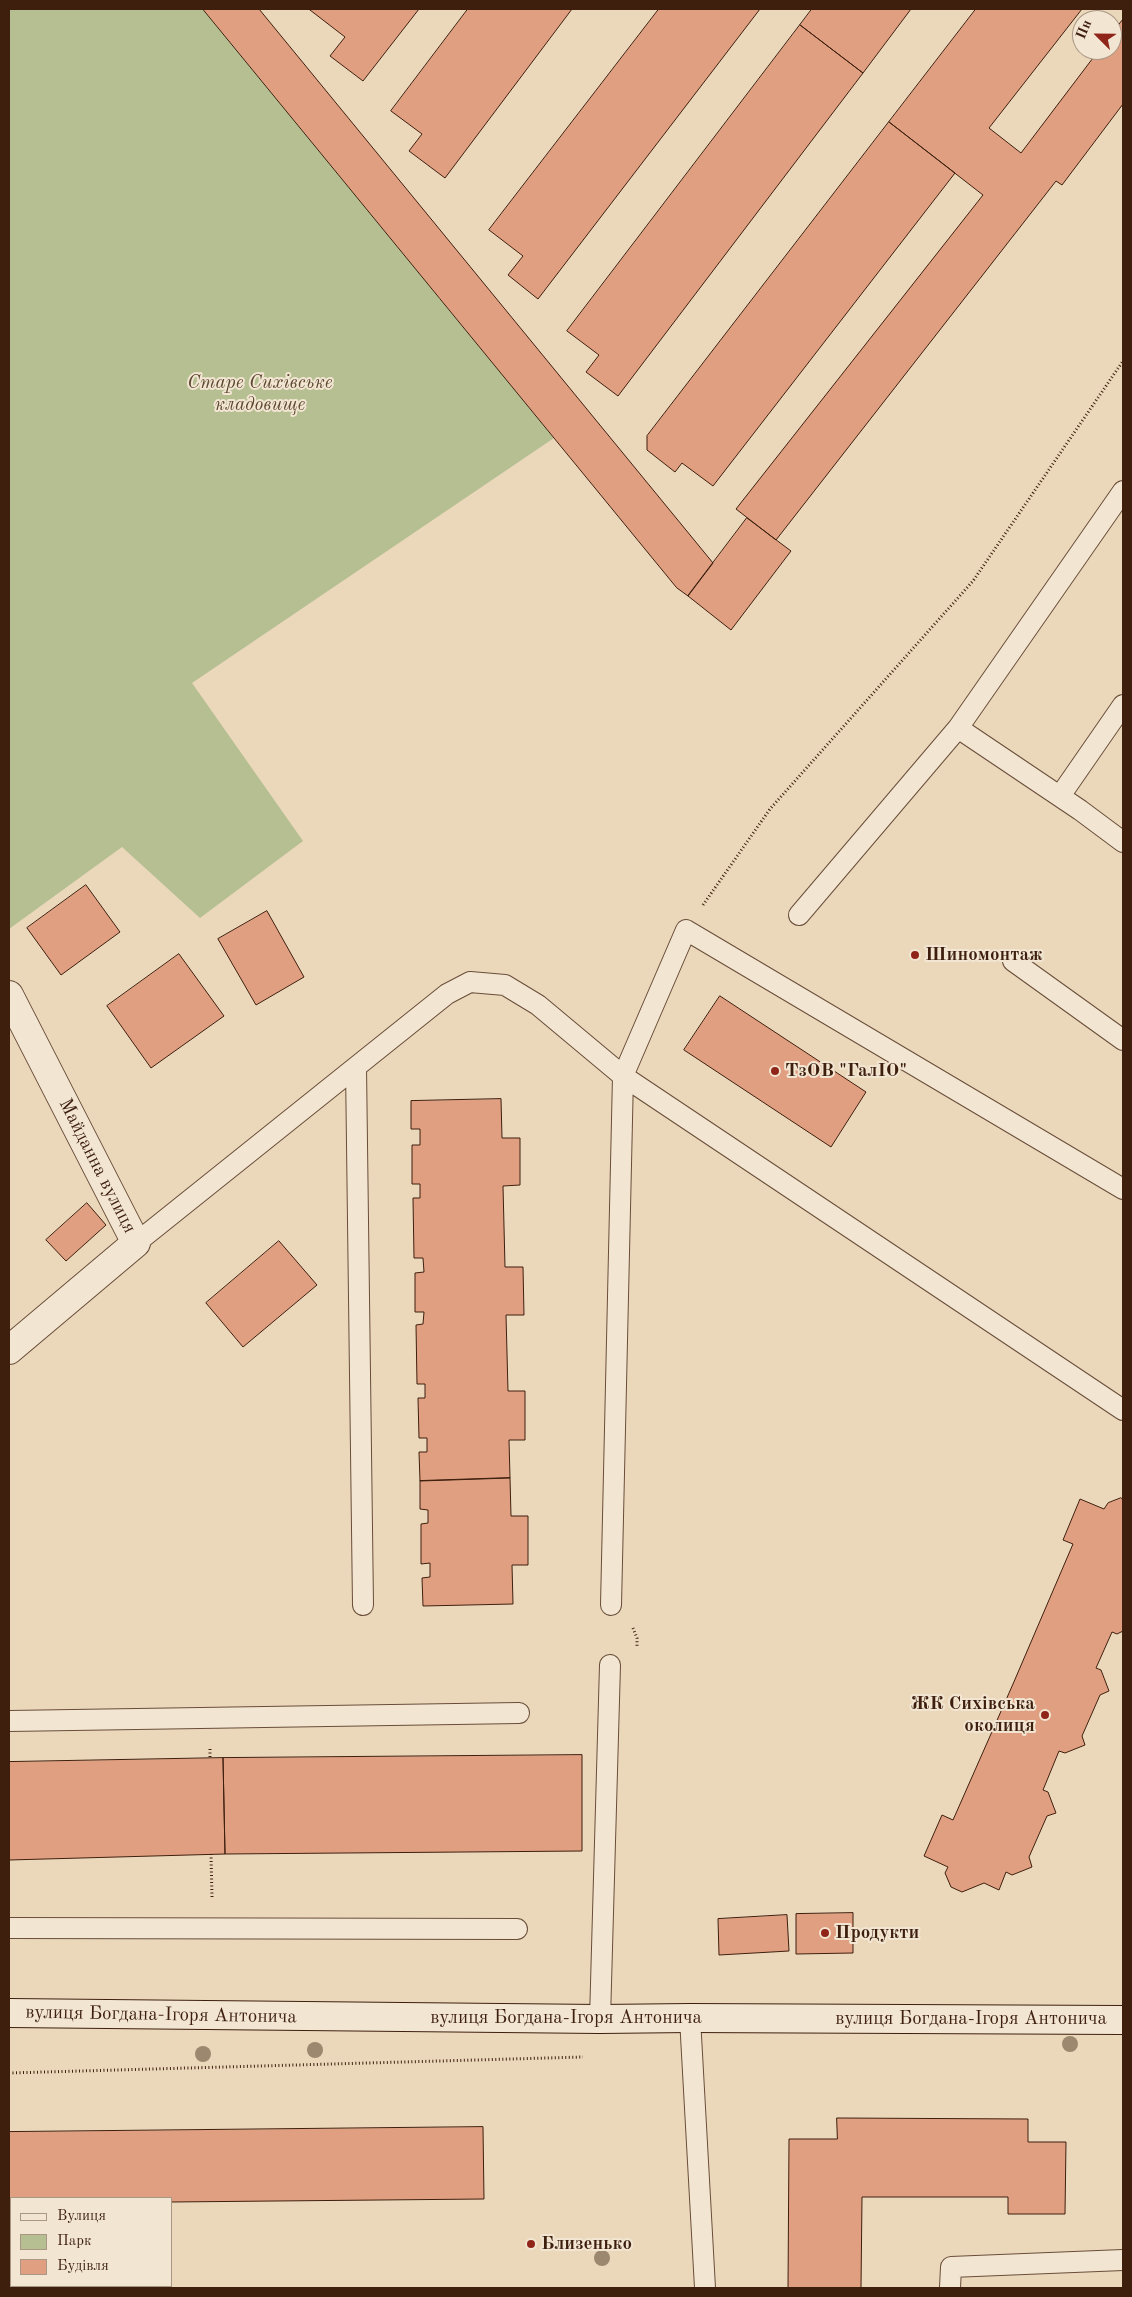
<!DOCTYPE html>
<html>
<head>
<meta charset="utf-8">
<style>
  body { margin:0 }
  #map { position:relative; width:1132px; height:2297px; overflow:hidden; background:#ebd8bb; font-family:"Old Standard TT",serif }
  canvas { display:block }
  .frame { position:absolute; inset:0; border:10px solid #3e1f0e; pointer-events:none }
  .legend { position:absolute; left:10px; top:2197px; width:162px; height:90px; box-sizing:border-box; background:#f2e6d3; border:1px solid #aa9684; margin:0; padding:6px 9px; list-style:none; font-size:15px; color:#3e1f0e }
  .legend li { display:flex; align-items:center; gap:10px; height:25px }
  .legend b { width:25px; border:1px solid #aa9684 }
  .north { position:absolute; left:1072px; top:10px; width:50px; height:50px; box-sizing:border-box; background:#f2e6d3; border:1px solid #aa9684; border-radius:50%; rotate:293deg; font-size:14px; font-weight:700; line-height:20px; text-align:center; color:#3e1f0e }
  .north::after { content:''; display:block; margin:auto; width:18px; height:22px; background:#8f2418; clip-path:polygon(50% 0,100% 100%,50% 72%,0 100%) }
</style>
</head>
<body>
<div id="map">
<canvas width="1132" height="2297"></canvas>
<div class="frame"></div>
<ul class="legend">
<li><b style="height:6px;background:#f2e6d3"></b>Вулиця</li>
<li><b style="height:14px;background:#b5bf92"></b>Парк</li>
<li><b style="height:14px;background:#e19f81"></b>Будівля</li>
</ul>
<div class="north">Пн</div>
</div>
<script>
const c = document.querySelector('canvas').getContext('2d');
c.lineJoin = 'round';
function paint(path, color) {
  c.fillStyle = color;
  c.fill(path, 'evenodd');
}
function trace(path, color, width, dash) {
  c.strokeStyle = color;
  c.lineWidth = width;
  c.lineCap = dash ? 'butt' : 'round';
  c.setLineDash(dash || []);
  c.stroke(path);
}
function label(font, color, halo, rows, align = 'center') {
  c.font = font + ' "Old Standard TT",serif';
  c.lineWidth = 4;
  c.setLineDash([]);
  c.textBaseline = 'middle';
  c.strokeStyle = halo;
  c.fillStyle = color;
  for (const [text, x, y, turn = 0] of rows) {
    c.save();
    c.translate(x, y);
    c.rotate((+turn || 0) * Math.PI / 180);
    c.textAlign = isNaN(turn) ? turn : align;
    if (halo) c.strokeText(text, 0, 0);
    c.fillText(text, 0, 0);
    c.restore();
  }
}
paint(new Path2D(`
  M9 9H203L554 438 192 683 303 841 200 918 122 847 9 929Z`), '#b5bf92');
const building = new Path2D(`
  M203 9H259L713 563 688 596 677 588Z
  M311 9H419L363 81 330 56 345 37 310 10Z
  M468 9H572L445 178 409 151 422 134 391 111Z
  M659 9H760L538 299 508 275 523 256 489 230Z
  M812 9H911L863 73 800 25Z
  M976 9H1082L989 128 1021 153 1099 50H1112V33L1123 19V104L1062 185 1056 181 776 540 736 509 983 195 889 122Z
  M800 25 863 73 618 396 586 372 599 355 567 331Z
  M889 122 955 173 713 486 682 463 675 472 647 450V436Z
  M747 518 791 551 731 630 688 596Z
  M86 885 120 932 61 975 27 928Z
  M267 911 304 977 256 1005 218 939Z
  M179 954 224 1016 151 1068 107 1006Z
  M720 996 866 1092 831 1147 684 1050Z
  M501 1099 502 1138H520V1185L503 1186 505 1267H523L524 1315H506L508 1391H525V1440H509L510 1478 420 1481 419 1452H427V1438H419L418 1398H425V1384H417L416 1325 423 1324 424 1312H415V1273L424 1272 423 1258H414L413 1198H420V1184H412V1145H420V1129H411V1101Z
  M87 1203 106 1225 66 1261 46 1240Z
  M279 1241 317 1285 243 1347 206 1303Z
  M510 1478 511 1516H528V1565H512L513 1604 423 1606 422 1578 430 1577V1563L421 1564V1524L428 1523V1510L420 1509V1481Z
  M1121 1498 1123 1499V1631L1117 1634 1112 1632 1096 1668 1101 1670 1109 1691 1100 1695 1082 1736 1085 1745 1065 1753 1059 1751 1043 1790 1048 1792 1056 1813 1047 1816 1029 1857 1032 1867 1012 1875 1006 1872 999 1890 984 1883 962 1892 951 1887 945 1873 948 1867 924 1856 942 1815 953 1820 1013 1684 1073 1544 1063 1540 1080 1499 1104 1509 1108 1503Z
  M582 1755V1851L225 1854 223 1758Z
  M223 1758 225 1854 9 1860V1762Z
  M853 1913V1953L796 1954V1914Z
  M787 1915 789 1951 719 1955 718 1919Z
  M837 2118 1028 2119V2142H1066L1065 2214H1008V2197H862L861 2288H788L789 2139H837Z
  M483 2127 484 2199 171 2202V2198H11V2204H9V2132Z`);
paint(building, '#e19f81');
trace(building, '#3e1f0e', 1);
const lane = new Path2D(`
  M958 728 1123 491
  M1060 796 1123 705
  M799 915 958 728 1080 810 1123 842
  M1013 961 1123 1040
  M356 1067 363 1605
  M136 1243 447 994 470 982 505 985 538 1005 623 1076 1123 1410
  M611 1605 623 1076 686 930 1123 1189
  M9 1721 519 1713
  M9 1928 517 1929
  M690 2018 705 2288
  M600 2019 610 1665
  M950 2288 951 2267 1123 2260`);
const street = new Path2D(`
  M9 995 136 1243 9 1350`);
const secondary = new Path2D(`
  M9 2013 600 2019 690 2018 1123 2020`);
trace(lane, '#694d39', 22);
trace(street, '#694d39', 30);
trace(secondary, '#3e1f0e', 30);
trace(new Path2D(`
  M703 905 770 809 973 581 1123 361
  M633 1628 637 1638V1648
  M210 1749V1758
  M211 1854 212 1897
  M9 2073 583 2057`), '#3e1f0e', 3, [1, 2.5]);
trace(lane, '#f2e6d3', 20);
trace(street, '#f2e6d3', 28);
trace(secondary, '#f2e6d3', 28);
c.fillStyle = '#9c886e';
for (const [x, y] of [
  [1070,2044],
  [315,2050],
  [203,2054],
  [602,2258]
]) {
  c.beginPath();
  c.arc(x, y, 8, 0, 2 * Math.PI);
  c.fill();
}
for (const [x, y, r, color] of [
  [915,955,5,"#8f2418"],
  [775,1071,5,"#8f2418"],
  [1045,1715,5,"#8f2418"],
  [825,1933,5,"#8f2418"],
  [531,2244,5,"#8f2418"]
]) {
  const dot = new Path2D();
  dot.arc(x, y, r, 0, 2 * Math.PI);
  c.fillStyle = color;
  c.fill(dot);
  trace(dot, '#f2e6d3', 2);
}
label('italic 19px', '#5c472f', '#f2e6d3', [
  ["Старе Сихівське",260,383],
  ["кладовище",260,405]
]);
label('bold 19px', '#3e1f0e', '#f2e6d3', [
  ["Шиномонтаж",925,955],
  ["ТзОВ \"ГалІО\"",785,1071],
  ["ЖК Сихівська",1035,1704,"right"],
  ["околиця",1035,1726,"right"],
  ["Продукти",835,1933],
  ["Близенько",541,2244]
], 'left');
label('19px', '#3e1f0e', '#f2e6d3', [
  ["Майданна вулиця",97,1166,63],
  ["вулиця Богдана-Ігоря Антонича",161,2015,1],
  ["вулиця Богдана-Ігоря Антонича",566,2018],
  ["вулиця Богдана-Ігоря Антонича",971,2019]
]);
</script>
</body>
</html>
